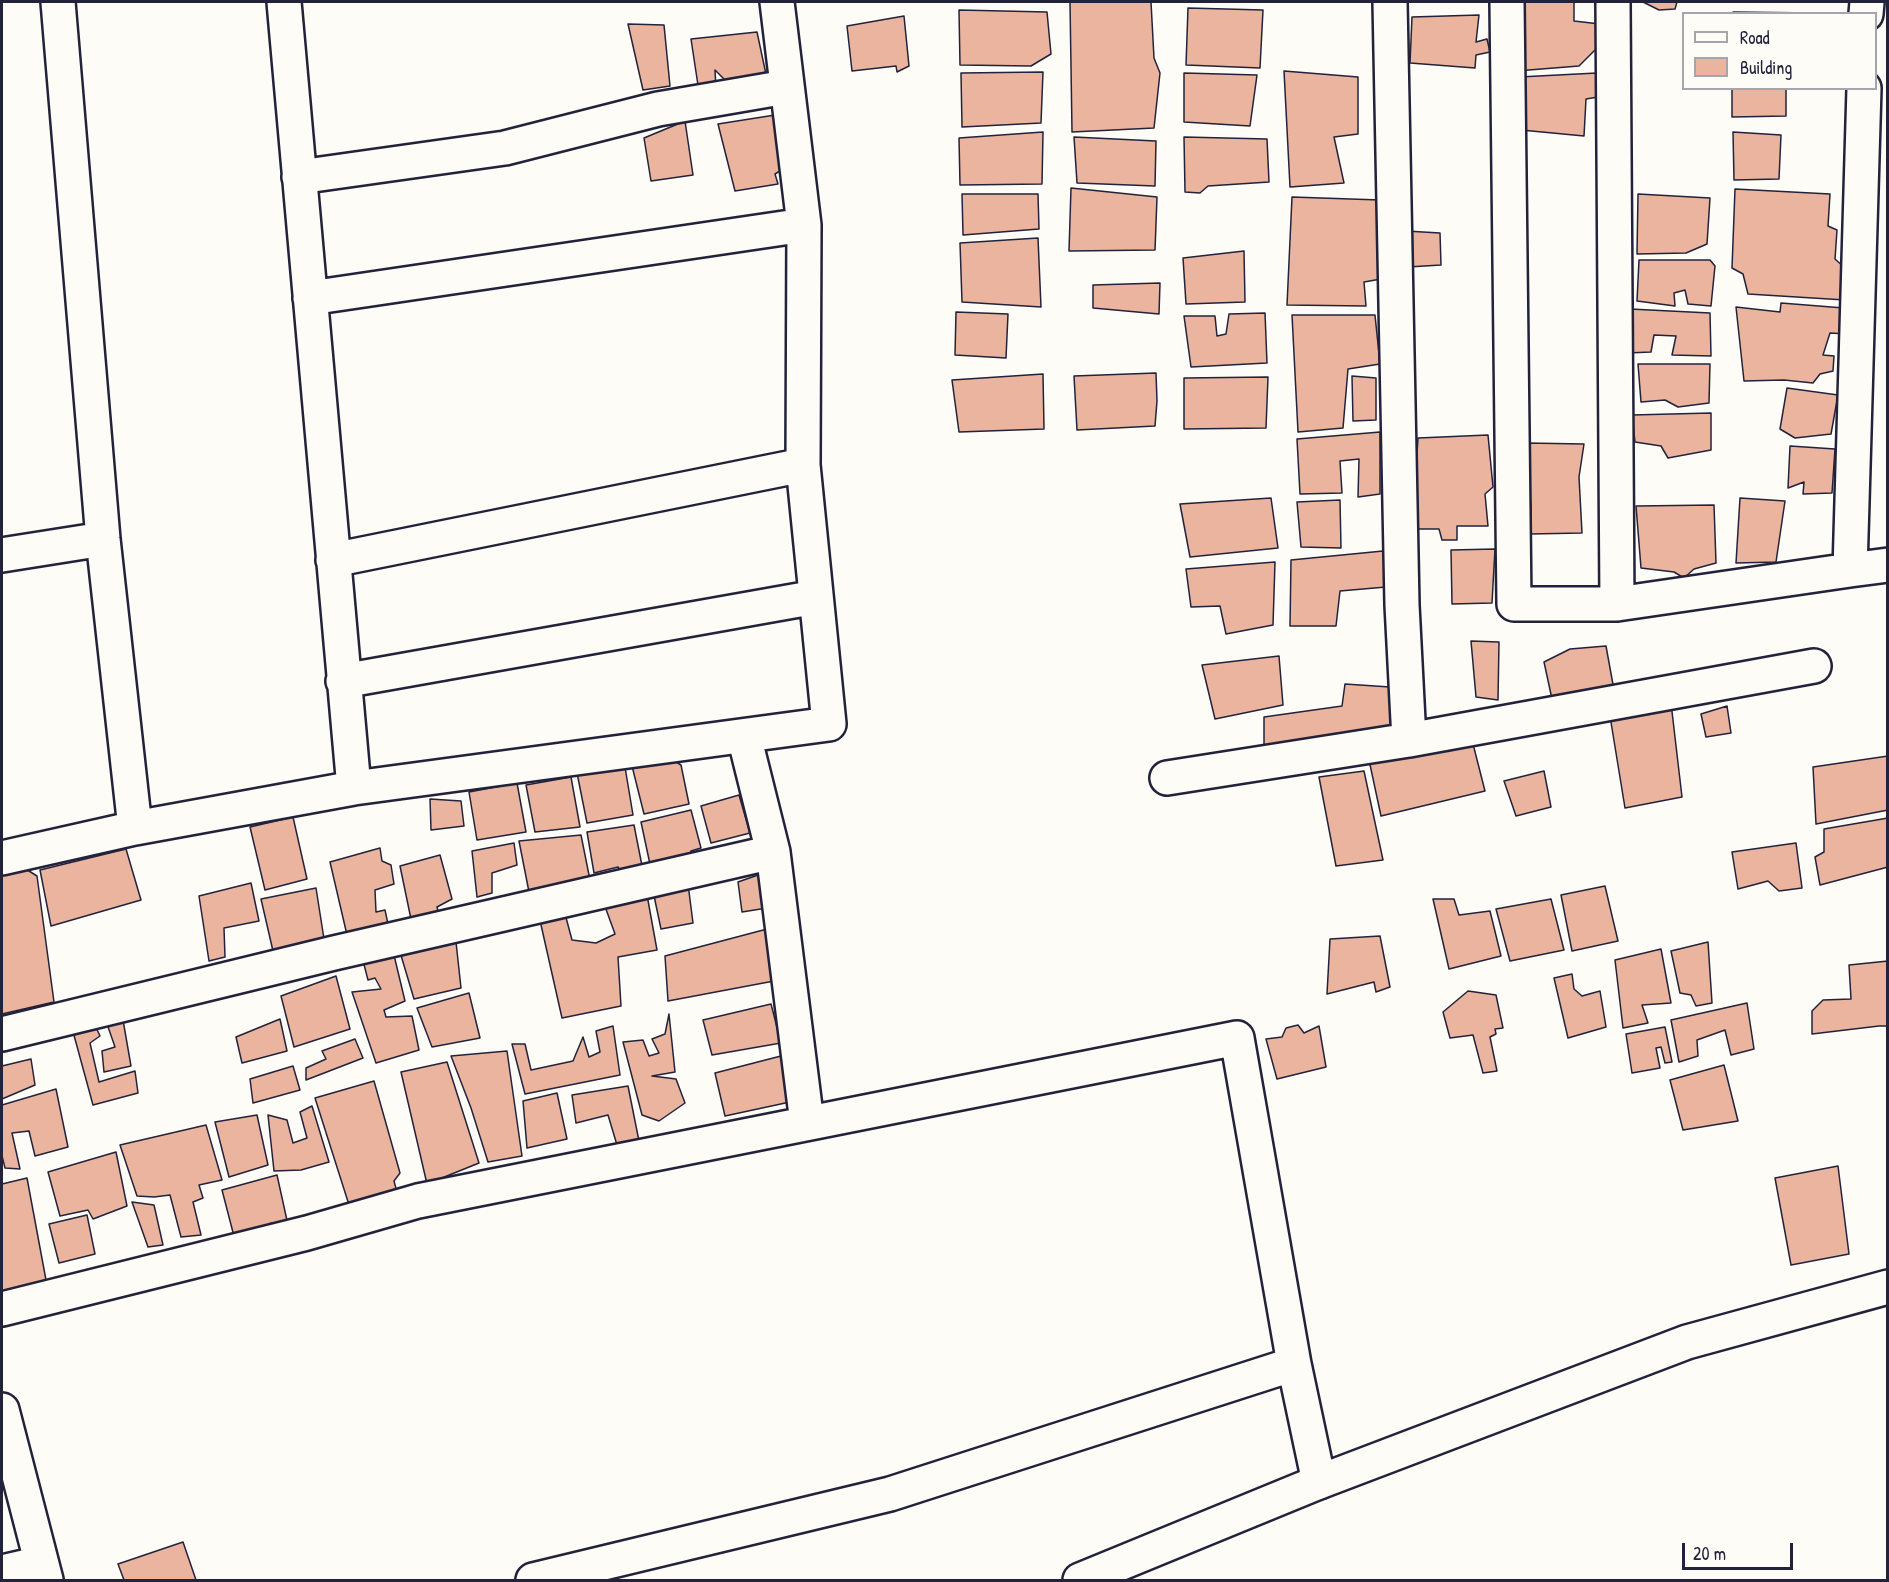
<!DOCTYPE html>
<html>
<head>
<meta charset="utf-8">
<style>
  body { margin:0 }
  #map { position:relative; width:1889px; height:1582px; overflow:hidden; background:#fdfcf7; font-family:"Patrick Hand",sans-serif }
  canvas { display:block }
  .frame { position:absolute; inset:0; border:3px solid #22223b; pointer-events:none }
  .legend { position:absolute; left:1682px; top:12px; width:195px; height:78px; box-sizing:border-box; background:#fdfcf7; border:2px solid #a5a5ac; margin:0; padding:8px 10px; list-style:none; font-size:18px; color:#22223b }
  .legend li { display:flex; align-items:center; gap:12px; height:30px }
  .legend b { width:30px; border:2px solid #a5a5ac }
  .scale { position:absolute; left:1682px; top:1543px; width:111px; height:27px; box-sizing:border-box; border:3px solid #22223b; border-top:0; padding-left:8px; font-size:18px; line-height:21px; white-space:nowrap; color:#22223b; -webkit-text-stroke:4px #fdfcf7; paint-order:stroke }
</style>
</head>
<body>
<div id="map">
<canvas width="1889" height="1582"></canvas>
<div class="frame"></div>
<ul class="legend">
<li><b style="height:8px;background:#fdfcf7"></b>Road</li>
<li><b style="height:16px;background:#eab49f"></b>Building</li>
</ul>
<div class="scale">20 m</div>
</div>
<script>
const c = document.querySelector('canvas').getContext('2d');
c.lineJoin = 'round';
function paint(path, color) {
  c.fillStyle = color;
  c.fill(path, 'evenodd');
}
function trace(path, color, width, dash) {
  c.strokeStyle = color;
  c.lineWidth = width;
  c.lineCap = dash ? 'butt' : 'round';
  c.setLineDash(dash || []);
  c.stroke(path);
}
const building = new Path2D(`
  M1070 2H1151L1154 58 1160 73 1154 128 1072 132Z
  M1514 2H1574V21L1600 24 1598 47 1579 66 1516 71Z
  M1643 2H1677L1675 9 1659 10Z
  M1188 8 1263 10 1260 68 1186 65Z
  M959 10 1047 12 1051 54 1031 66 960 65Z
  M1733 12 1815 13V14H1733Z
  M1479 15 1476 42 1487 39 1490 52 1476 55 1475 68 1410 63 1412 17Z
  M904 16 909 66 897 72 896 66 852 71 847 26Z
  M628 24 664 25 670 86 643 90Z
  M757 32 767 79 732 87 715 70 716 89 699 92 691 39Z
  M1284 71 1358 77V134L1334 137 1344 183 1290 187Z
  M1043 72 1041 123 962 127 961 73Z
  M1184 73 1257 75 1250 126 1184 122Z
  M1597 73 1598 97 1586 99 1584 136 1521 130 1519 77Z
  M1732 88H1786V116L1732 117Z
  M775 115 783 169 775 174 778 184 735 191 718 124Z
  M685 121 693 175 651 181 644 138Z
  M1043 132 1042 184 960 185 959 138Z
  M1733 132 1781 135 1779 179 1734 180Z
  M1074 137 1156 141 1155 186 1077 183Z
  M1184 137 1267 139 1269 182 1208 186 1200 193 1185 192Z
  M1071 188 1157 197 1155 250 1069 251Z
  M1735 189 1830 194 1828 226 1837 230 1835 259 1845 268V300L1748 294 1743 274 1732 268Z
  M962 194H1038L1039 229 963 235Z
  M1638 194 1710 198 1707 244 1686 253 1637 254Z
  M1292 197 1380 200 1381 279 1364 282 1366 306 1287 305Z
  M1406 231 1440 233 1441 265 1408 267Z
  M1038 238 1041 307 962 302 960 243Z
  M1244 251 1245 302 1186 304 1183 258Z
  M1639 260H1710L1715 266 1711 306 1688 304 1685 290 1674 293 1675 306 1637 301Z
  M1160 283 1159 314 1093 308V285Z
  M1781 303 1844 308 1847 334 1830 333 1823 355 1834 356 1833 371 1820 374 1813 383 1784 380 1744 381 1736 307 1780 312Z
  M1630 309 1710 313 1711 356 1672 355 1676 336 1654 335 1651 352 1627 353Z
  M956 312 1008 314 1006 358 955 355Z
  M1265 313 1267 363 1191 367 1184 316H1215L1217 336 1226 334 1229 314Z
  M1292 315H1375L1380 364 1348 369 1343 428 1298 432Z
  M1638 364H1710L1709 403 1678 407 1665 400 1641 402Z
  M1156 373 1157 401 1155 426 1077 430 1074 376Z
  M1043 374 1044 429 959 432 952 380Z
  M1352 376 1376 378V420L1353 421Z
  M1268 377 1266 428 1184 429V378Z
  M1787 388 1838 395 1831 434 1795 438 1780 429Z
  M1711 413V450L1668 458 1661 446 1635 442 1632 415Z
  M1380 432V494L1358 497 1359 459 1340 461 1342 493 1300 494 1297 439Z
  M1488 435 1493 487 1485 494 1488 526H1457V540H1442L1439 529H1412L1418 438Z
  M1526 443 1584 444 1579 477 1582 533 1530 534 1531 508Z
  M1790 446 1835 449 1832 493 1803 494 1804 482 1788 488Z
  M1271 498 1278 548 1190 557 1180 504Z
  M1740 498 1785 501 1776 562 1736 563Z
  M1340 500 1341 548 1301 547 1297 502Z
  M1714 505 1716 563 1694 569 1684 578 1674 572 1641 568 1636 506Z
  M1495 549 1492 603 1452 604 1451 550Z
  M1383 551 1386 587 1340 591 1336 626H1290L1291 560Z
  M1275 562 1273 625 1226 634 1220 606 1191 607 1186 569Z
  M1471 641 1499 642 1498 700 1476 697Z
  M1606 646 1614 690 1552 699 1544 662 1570 649Z
  M1279 656 1283 705 1215 719 1202 665Z
  M1345 684 1390 687 1396 730 1264 746V717L1342 706Z
  M1671 703 1682 797 1625 808 1609 710Z
  M1727 706 1731 733 1706 737 1701 714Z
  M1473 744 1485 791 1381 816 1369 760Z
  M1888 756V810L1816 824 1813 767Z
  M671 759 681 765 689 804 644 814 632 766Z
  M625 767 633 815 587 823 577 773Z
  M1364 771 1383 860 1336 866 1319 777Z
  M1544 771 1551 807 1516 816 1504 781Z
  M571 777 580 827 535 832 526 785Z
  M517 783 526 832 477 840 469 792Z
  M739 795 750 833 711 843 701 806Z
  M430 799 461 801 464 826 431 830Z
  M691 810 701 848 691 851 689 860 651 869 641 822Z
  M293 817 307 879 265 890 250 827Z
  M1888 818V867L1820 885 1815 857 1824 852V829Z
  M634 825 644 876 627 880 618 867 594 873 587 832Z
  M581 835 591 885 529 892 519 841Z
  M514 843 517 865 492 873V893L477 897 472 851Z
  M1796 843 1802 888 1779 891 1768 881 1738 889 1732 852Z
  M380 848 382 861 391 865 394 884 375 890 376 912 385 910 388 924 347 935 330 862Z
  M126 849 141 900 51 926 40 870Z
  M440 855 452 899 437 907 440 919 412 924 400 866Z
  M21 866 37 876 54 1002 2 1014V870Z
  M758 875 767 908 742 912 738 882Z
  M251 883 259 921 224 928 225 957 209 961 199 896Z
  M688 884 693 923 661 929 653 891Z
  M1605 886 1618 941 1572 951 1561 895Z
  M316 888 324 939 273 951 261 899Z
  M647 895 657 950 618 957 621 1006 562 1018 539 916 564 910 572 940 596 943 615 934 603 901Z
  M1433 899H1454L1459 915 1490 911 1501 956 1449 969Z
  M1551 899 1564 950 1510 961 1496 909Z
  M767 929 774 981 668 1001 665 956Z
  M1380 936 1390 987 1376 992 1374 982 1327 994 1330 939Z
  M456 942 461 988 414 999 400 952Z
  M1708 942 1712 1003 1696 1006 1691 995 1680 993 1671 951Z
  M1661 949 1671 1003 1642 1005 1648 1023 1623 1028 1615 960Z
  M393 951 405 1001 384 1010 386 1017 412 1016 419 1050 376 1063 352 992 381 989 375 978 368 980 361 953Z
  M1888 961V1026H1879L1812 1034V1011L1823 1000 1851 999 1849 965Z
  M1572 974 1574 989 1582 996 1600 991 1606 1027 1568 1038 1554 978Z
  M336 976 350 1029 294 1047 281 996Z
  M1468 991 1496 995 1503 1028 1495 1029 1496 1034 1490 1037 1497 1071 1483 1073 1473 1035 1450 1038 1443 1012Z
  M469 993 480 1038 432 1047 417 1008Z
  M1747 1003 1754 1049 1731 1055 1725 1030 1697 1040 1698 1056 1679 1062 1671 1020Z
  M771 1004 781 1043 712 1055 703 1020Z
  M669 1014 675 1072 652 1076 676 1079 685 1103 659 1121 642 1115 623 1042 643 1040 649 1056 659 1053 652 1039 665 1034Z
  M280 1019 287 1051 242 1063 236 1037Z
  M123 1020 131 1066 104 1072 102 1051 115 1047 106 1021Z
  M93 1021 100 1036 90 1043 99 1082 135 1071 138 1093 93 1105 72 1028Z
  M1298 1025 1304 1033 1319 1026 1326 1067 1277 1079 1266 1039 1282 1037 1286 1028Z
  M613 1026 620 1075 525 1094 512 1044H525L531 1070 573 1061 583 1037 589 1057 600 1052 596 1031Z
  M1665 1027 1672 1062 1665 1063 1661 1047 1656 1048 1660 1068 1632 1073 1626 1034Z
  M355 1039 363 1058 306 1080V1068L326 1059 322 1051Z
  M507 1051 522 1156 488 1162 471 1108 451 1056Z
  M781 1056 790 1102 725 1116 715 1073Z
  M31 1059 35 1085 2 1099V1066Z
  M447 1062 479 1163 427 1184 401 1072Z
  M1724 1065 1738 1121 1683 1130 1670 1080Z
  M293 1066 300 1090 253 1103 250 1079Z
  M374 1081 400 1173 394 1181 398 1196 350 1208 315 1098Z
  M628 1086 639 1141 617 1145 608 1115 576 1123 572 1095Z
  M56 1089 68 1147 35 1156 29 1131 12 1133 20 1169 5 1168 2 1156V1105Z
  M557 1093 567 1139 527 1148 523 1101Z
  M312 1106 329 1162 301 1170 274 1171 268 1115 287 1120 293 1143 307 1138 300 1112Z
  M257 1115 268 1165 229 1177 215 1122Z
  M206 1125 222 1180 199 1185 203 1198 193 1202 201 1235 181 1237 170 1195 154 1197 137 1196 120 1145Z
  M116 1152 127 1206 93 1219 88 1210 60 1216 48 1172Z
  M1838 1166 1849 1254 1791 1265 1775 1178Z
  M277 1175 288 1225 271 1223V1235L236 1244 222 1190Z
  M27 1178 46 1280 2 1292V1184Z
  M132 1202 154 1205 163 1245 148 1247Z
  M87 1215 95 1254 59 1263 49 1224Z
  M183 1542 196 1580H124L118 1564Z`);
paint(building, '#eab49f');
trace(building, '#22223b', 1.5);
const minor = new Path2D(`
  M284 2 354 788
  M1507 2 1514 604H1617L1850 570 1864 88
  M1613 2 1617 604
  M1866 14 1867 2
  M299 177 505 148 658 109 786 87
  M310 298 804 225
  M2 555 103 539
  M333 560 803 465
  M1850 570 1888 565
  M343 681 816 597
  M744 736 773 852 807 1123
  M1409 740 1814 666
  M1167 778 1409 740 1402 605 1390 2
  M135 828 354 788 829 724 803 465 804 225 777 2
  M2 858 135 828 103 539 58 2
  M2 1034 334 953 773 852
  M2 1309 307 1233 418 1201 1237 1038 1294 1364
  M2 1410 46 1580
  M2 1572 41 1563
  M533 1580 890 1494 1294 1364 1319 1482`);
const tertiary = new Path2D(`
  M1080 1580 1319 1482 1687 1342 1888 1287`);
trace(minor, '#22223b', 38);
trace(tertiary, '#22223b', 38);
trace(minor, '#fdfcf7', 33);
trace(tertiary, '#fdfcf7', 33);
</script>
</body>
</html>
